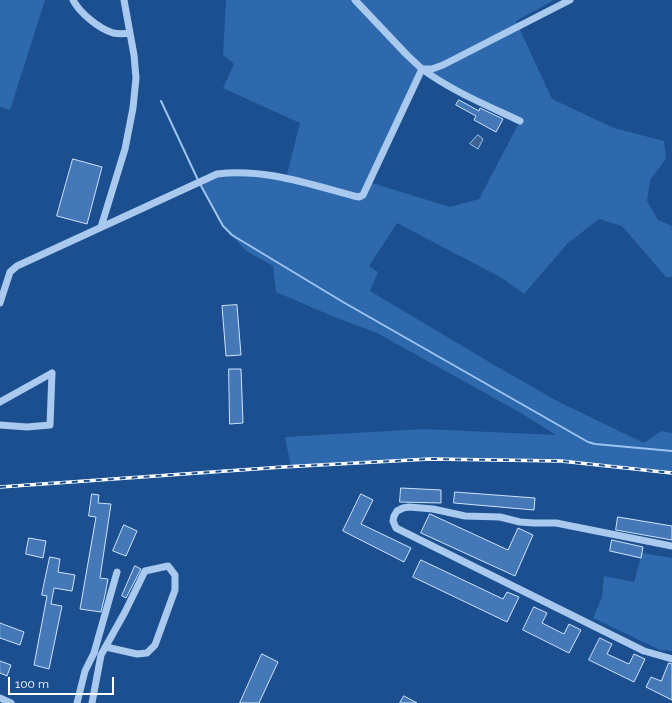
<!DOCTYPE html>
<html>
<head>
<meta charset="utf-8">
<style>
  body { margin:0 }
  #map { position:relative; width:672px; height:703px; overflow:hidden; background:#1b4f8f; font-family:Raleway,sans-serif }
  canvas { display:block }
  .scale { position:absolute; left:8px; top:677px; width:106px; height:18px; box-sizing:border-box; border:2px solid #fff; border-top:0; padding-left:5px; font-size:12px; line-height:14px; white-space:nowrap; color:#fff; -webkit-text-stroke:3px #1b4f8f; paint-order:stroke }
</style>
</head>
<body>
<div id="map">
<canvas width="672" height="703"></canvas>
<div class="scale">100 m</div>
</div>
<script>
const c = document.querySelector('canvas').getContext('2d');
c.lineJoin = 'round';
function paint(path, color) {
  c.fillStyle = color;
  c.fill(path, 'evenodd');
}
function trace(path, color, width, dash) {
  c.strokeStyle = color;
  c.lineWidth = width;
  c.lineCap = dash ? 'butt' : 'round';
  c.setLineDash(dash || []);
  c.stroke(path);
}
paint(new Path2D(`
  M0 0H45L10 110 0 107Z
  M226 0H554L516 21 552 99 614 128 664 141 666 159 650 180 647 201 658 220 672 226V277H666L622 226 599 219 567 244 524 294 502 278 397 223 369 266 378 272 370 291 501 369 559 402 644 443 661 431 672 433V473C635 469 598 463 560 461 470 456 381 462 291 467L285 437 423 429 556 435 521 413 377 333 332 316 276 292 273 266 246 251 223 226 200 182 217 174 286 178 300 123 223 88 234 64 223 55ZM422 69 520 121 479 199 450 207 369 182Z
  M642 553 672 558V651L660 650 593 618 602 597 604 576 634 582Z`), '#2e69ad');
const water = new Path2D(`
  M478 135 483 139 478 149 470 144Z`);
paint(water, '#3c6290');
trace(water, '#9cc4f0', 1);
trace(new Path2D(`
  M161 101 198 180
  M200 184 223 226 232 235 343 302 588 442 595 444 672 451`), '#9cc4f0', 2);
const building = new Path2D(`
  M459 100 479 111 480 108 503 119 496 132 474 120 476 116 456 105Z
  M73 159 102 167 87 224 57 216Z
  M237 305 241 355 226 356 222 306Z
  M229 369H241L243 423 230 424Z
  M401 488 441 490V503L400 502Z
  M455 492 535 498 534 510 454 503Z
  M92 494 99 495 98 503 111 504 100 578 108 579 105 595 101 612 80 609 96 517 89 516Z
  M361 494 373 500 361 524 411 548 404 562 343 531Z
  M430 514 508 550 518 528 533 535 515 576 421 533Z
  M618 517 672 526V540L616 530Z
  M124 525 137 531 126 556 113 551Z
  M29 538 46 541 43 558 26 554Z
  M612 540 643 547 641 558 610 551Z
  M50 557 60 559 58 572 75 575 72 591 54 588 51 604 62 606 49 669 34 665 47 596 42 595Z
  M421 560 503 599 507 592 519 597 507 622 413 577Z
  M135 566 141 569 126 598 122 596Z
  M534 607 547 613 542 623 564 634 569 624 581 630 569 653 523 630Z
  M0 623 24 632 20 645 0 638Z
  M600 638 612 644 607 654 629 664 634 654 645 659 634 682 589 660Z
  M262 654 278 662 259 703H240Z
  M0 661 11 665 7 676 0 673Z
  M669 663 672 664V700L646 687 651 677 661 681Z
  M404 696 417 703H400Z`);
paint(building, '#4478b7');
trace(building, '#cfe3fa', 1);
trace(new Path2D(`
  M73 0C80 13 98 28 113 33 119 34 124 34 129 33
  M355 0 407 55 422 69H432L443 65 570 0
  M101 227 125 149 133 108 136 78 134 55 124 0
  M0 303 10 272 17 266 217 174C264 168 309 184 354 196L359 197 363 195 422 69C452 91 486 105 520 121
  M0 402 52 373
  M0 425 27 427 50 425 52 373
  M672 546 556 523H534L520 522 500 517 465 516 433 509 409 507 403 508 397 511 394 516 393 521 396 528 644 651 672 659
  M0 698 11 703
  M77 703 85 671 94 653 117 572
  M92 703 101 655 125 612 145 571 168 566 175 575V590L155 645 147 653 137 654 106 647`), '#a9c9ee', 7);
const rail = new Path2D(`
  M0 487 283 467 430 459 561 461 672 473`);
trace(rail, '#fff', 3.5);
trace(rail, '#1b4f8f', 2, [6]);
</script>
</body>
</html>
